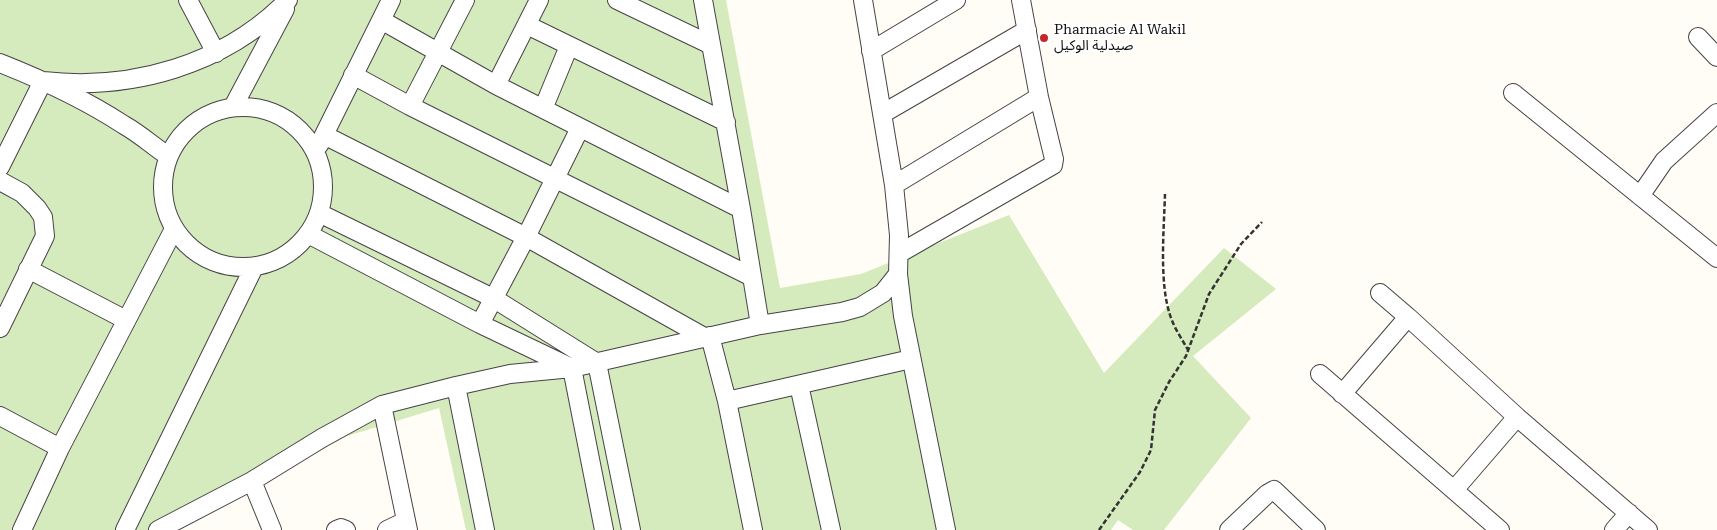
<!DOCTYPE html>
<html>
<head>
<meta charset="utf-8">
<style>
  body { margin:0 }
  canvas { display:block; background:#fffdf5 }
</style>
</head>
<body>
<canvas width="1717" height="530"></canvas>
<script>
const c = document.querySelector('canvas').getContext('2d');
c.lineJoin = 'round';
function paint(path, color) {
  c.fillStyle = color;
  c.fill(path, 'evenodd');
}
function trace(path, color, width, dash) {
  c.strokeStyle = color;
  c.lineWidth = width;
  c.lineCap = dash ? 'butt' : 'round';
  c.setLineDash(dash || []);
  c.stroke(path);
}
function label(font, color, halo, rows, align = 'center') {
  c.font = font + ' "Roboto Serif","Noto Sans Arabic",serif';
  c.lineWidth = 5;
  c.setLineDash([]);
  c.textBaseline = 'middle';
  c.strokeStyle = halo;
  c.fillStyle = color;
  for (const [text, x, y, turn = 0] of rows) {
    c.save();
    c.translate(x, y);
    c.rotate((+turn || 0) * Math.PI / 180);
    c.textAlign = isNaN(turn) ? turn : align;
    if (halo) c.strokeText(text, 0, 0);
    c.fillText(text, 0, 0);
    c.restore();
  }
}
paint(new Path2D(`
  M0 0H726L780 288 861 274 1009 215 1104 373 1224 248 1276 289 1193 356 1251 418 1164 530H1133L1118 520 1111 530H466L439 408 347 436 177 530H0Z`), '#d5ebbd');
const minor = new Path2D(`
  M188 0 216 53
  M617 0 711 45
  M703 0 741 209 760 325
  M863 0 894 185 899 235 898 274 903 316 946 530
  M381 20 496 85 741 209
  M527 25 726 122
  M1698 37 1717 57
  M871 51 956 0
  M0 63C43 80 86 100 124 125 140 134 153 146 168 156
  M353 75 410 106 752 277
  M496 85 539 0
  M1513 93 1717 258
  M410 106 465 0
  M233 107 285 9
  M163 187a80 80 0 1 1 160 0a80 80 0 1 1-160 0Z
  M543 109 569 46
  M882 114 1027 30
  M324 135 526 237 706 338
  M319 145 391 0
  M0 167 43 81C132 91 224 65 288 0
  M0 181 22 193 37 208 43 217 45 236 0 328
  M894 185 1039 97
  M1640 196 1664 161 1717 113
  M319 213 493 298 597 363 631 530
  M308 234 480 324 572 368 604 530
  M900 253 1053 165 1054 159 1039 97 1021 0
  M28 269 126 320
  M1380 293 1408 317 1517 417 1648 530
  M480 324 526 237 580 128
  M710 336 727 401 753 530
  M1320 374 1500 530
  M799 385 831 530
  M456 386 485 530
  M1342 394 1408 317
  M727 401 911 359
  M382 405 408 530
  M0 416 60 448
  M252 481 272 530
  M1454 490 1517 417
  M22 530 60 448 174 229
  M125 530 254 267
  M158 530 252 481 322 438 382 405 456 386 510 374 572 368 760 325 842 312 860 307 883 293 898 274
  M336 530 341 528 346 530
  M387 530 406 521
  M1229 530 1267 494 1274 490 1316 530
  M1614 530 1629 513`);
trace(minor, '#444', 20);
trace(new Path2D(`
  M1165 194C1164 229 1159 282 1170 315 1174 328 1182 339 1188 350
  M1099 530 1140 472 1151 450 1155 410 1169 382 1186 356 1209 294 1241 244 1262 222`), '#333', 2.5, [5, 2.5]);
trace(minor, '#fff', 18);
for (const [x, y, r, color] of [
  [1044,38,5,"#c4262e"]
]) {
  const dot = new Path2D();
  dot.arc(x, y, r, 0, 2 * Math.PI);
  c.fillStyle = color;
  c.fill(dot);
  trace(dot, '#fff', 2);
}
label('14px', '#111', '#fff', [
  ["Pharmacie Al Wakil",1054,30],
  ["صيدلية الوكيل",1054,46]
], 'left');
</script>
</body>
</html>
